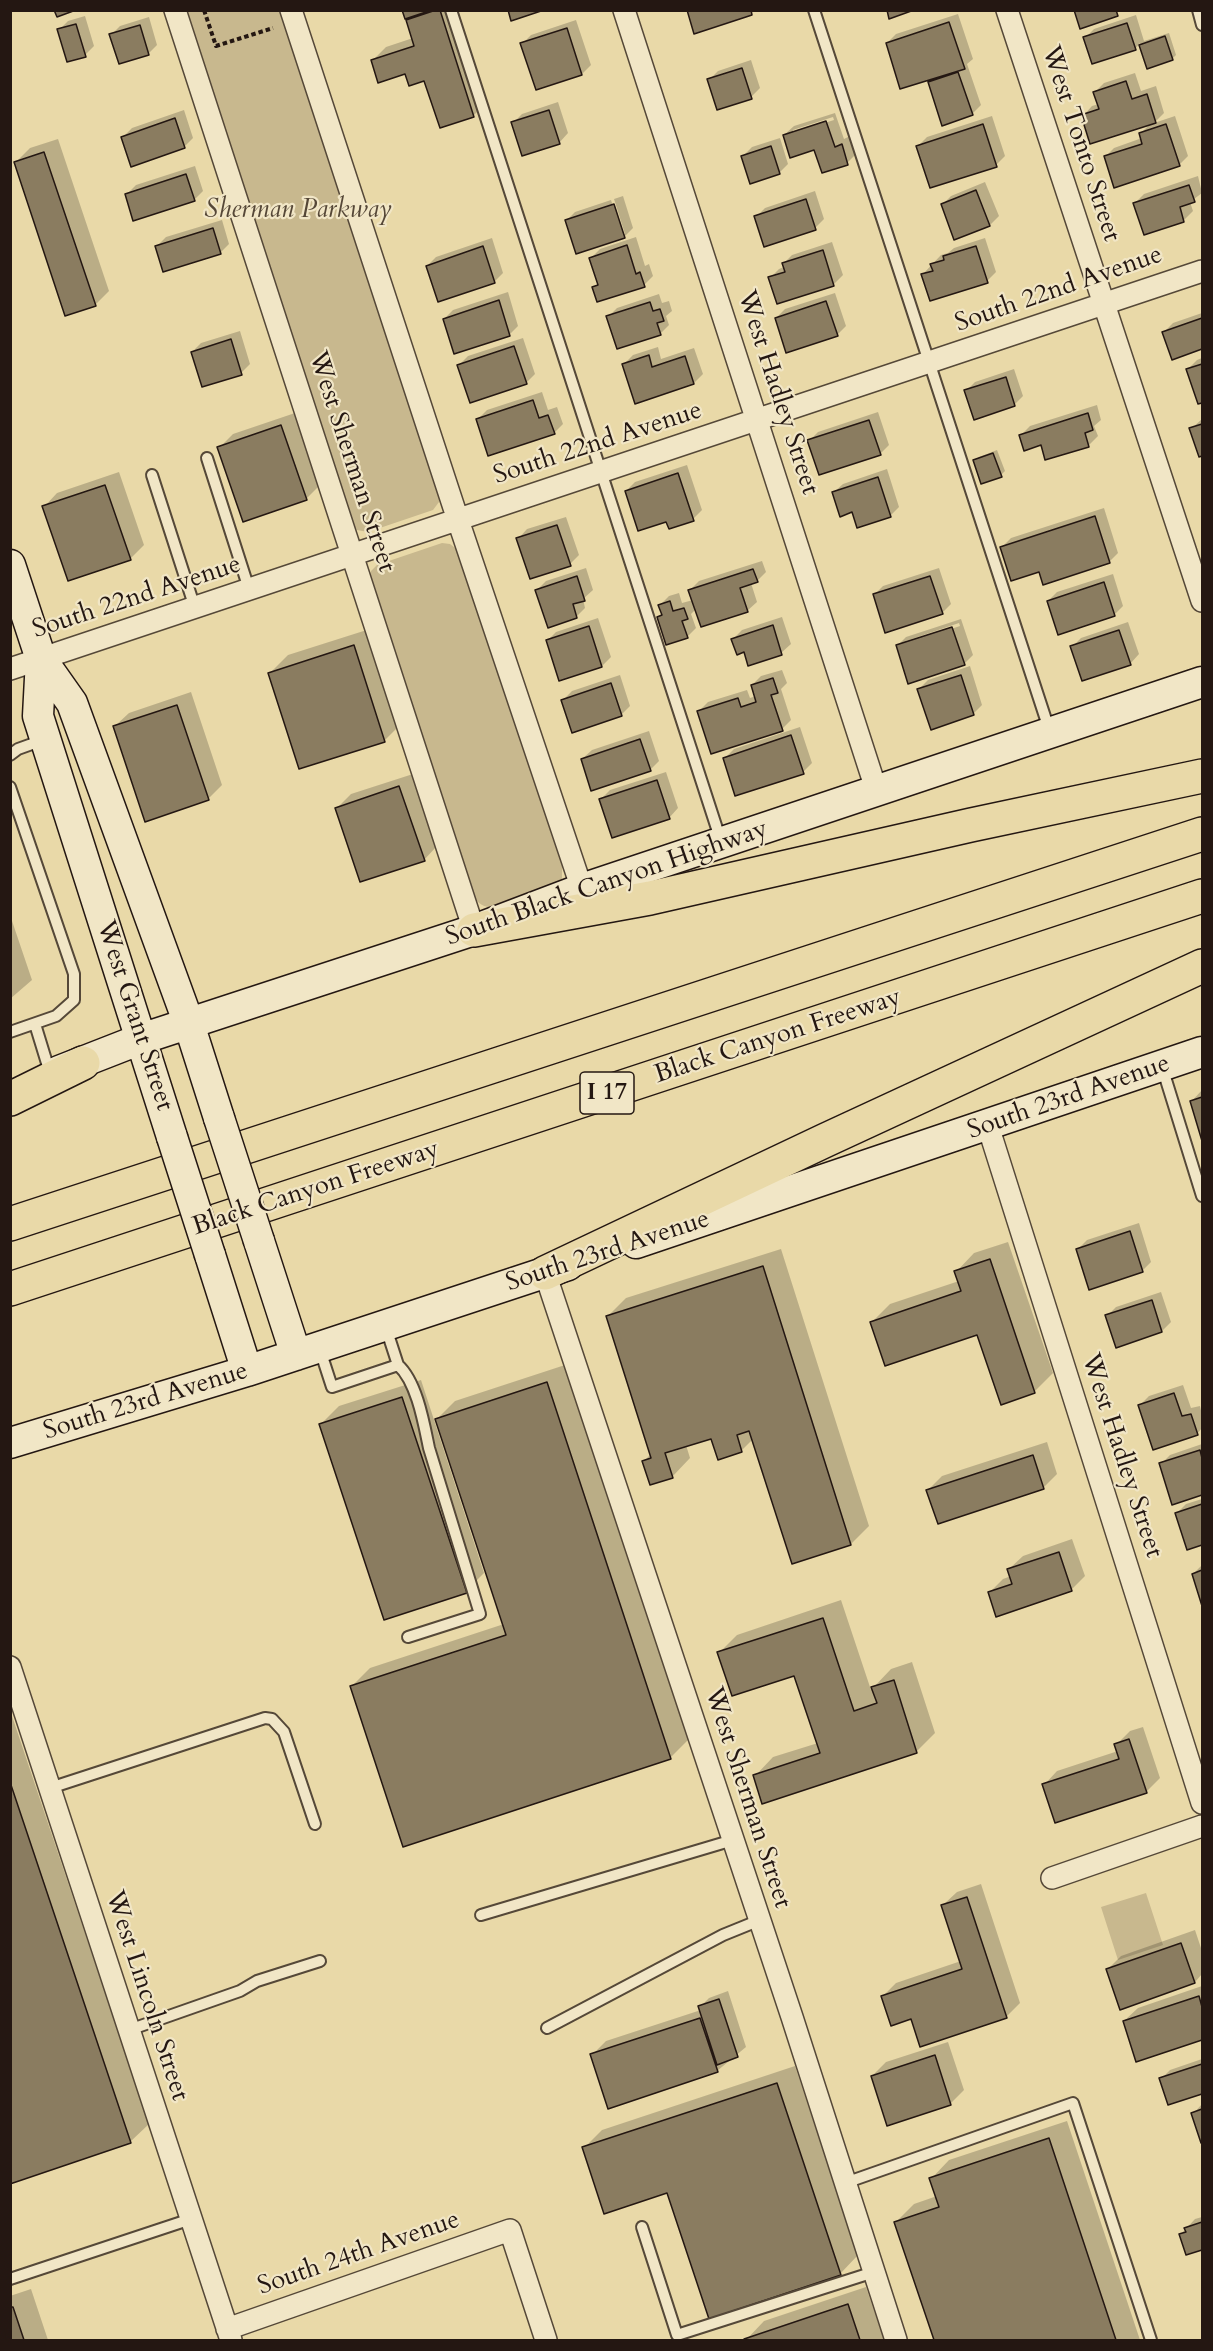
<!DOCTYPE html>
<html>
<head>
<meta charset="utf-8">
<style>
  body { margin:0 }
  #map { position:relative; width:1213px; height:2351px; overflow:hidden; background:#e9d9a8; font-family:Cardo,serif }
  canvas { display:block }
  .frame { position:absolute; inset:0; border:12px solid #241712; pointer-events:none }
</style>
</head>
<body>
<div id="map">
<canvas width="1213" height="2351"></canvas>
<div class="frame"></div>
</div>
<script>
const c = document.querySelector('canvas').getContext('2d');
c.lineJoin = 'round';
function paint(path, color) {
  c.fillStyle = color;
  c.fill(path, 'evenodd');
}
function trace(path, color, width, dash) {
  c.strokeStyle = color;
  c.lineWidth = width;
  c.lineCap = dash ? 'butt' : 'round';
  c.setLineDash(dash || []);
  c.stroke(path);
}
function label(font, color, halo, rows, align = 'center') {
  c.font = font + ' Cardo,serif';
  c.lineWidth = 4.5;
  c.setLineDash([]);
  c.textBaseline = 'middle';
  c.strokeStyle = halo;
  c.fillStyle = color;
  for (const [text, x, y, turn = 0] of rows) {
    c.save();
    c.translate(x, y);
    c.rotate((+turn || 0) * Math.PI / 180);
    c.textAlign = isNaN(turn) ? turn : align;
    if (halo) c.strokeText(text, 0, 0);
    c.fillText(text, 0, 0);
    c.restore();
  }
}
paint(new Path2D(`
  M183 11H282L441 493 439 502 433 510 368 532 357 530 352 524Z
  M442 543 450 544 459 551 557 845 562 866V879L556 885 488 907C477 905 475 898 472 889L369 581 371 571 377 565Z
  M1146 1893 1163 1945 1118 1960 1101 1907Z`), '#c8b88e');
paint(new Path2D(`
  M404 10H458L487 102 473 116 425 79 372 61 386 47 413 38 407 21 413 15Z
  M958 14 973 59 967 64 981 105 972 114 930 83 938 75 887 43 896 34Z
  M1136 15 1144 41 1169 33 1176 55 1172 59 1148 67 1140 43 1135 49 1085 38 1094 29Z
  M85 16 94 46 85 55 59 30 68 21Z
  M149 17 157 45 148 54 111 35 120 26Z
  M576 20 591 65 582 74 522 44 531 35Z
  M751 60 760 88 751 97 709 80 718 71Z
  M1135 73 1141 91 1156 86 1164 113 1154 123 1175 116 1188 156 1179 165 1105 157 1114 148 1142 138 1141 133 1151 123 1083 116 1092 106 1099 104 1095 92 1104 83Z
  M558 102 568 133 559 143 513 123 522 114Z
  M184 110 193 138 184 147 123 137 132 128Z
  M835 113 844 139 850 136 856 154 847 163 784 135 794 126ZM833 117 834 120 793 133V130Z
  M992 116 1005 156 996 165 918 146 927 137Z
  M780 138 788 164 779 173 743 156 752 147Z
  M58 139 109 291 95 305 16 162 30 148Z
  M195 166 203 191 194 200 127 194 136 185Z
  M1198 176 1202 193 1190 202 1193 211 1184 220 1145 233 1135 203 1144 194Z
  M985 182 999 216 990 225 955 238 942 205 951 196Z
  M815 191 824 219 815 228 756 217 765 208Z
  M623 196 633 228 624 237 566 221 575 212 611 200 622 234H625L614 199Z
  M222 220 229 244 220 253 157 246 166 237Z
  M636 237 645 266 649 264 653 276 644 285 594 288 599 283 591 258 600 249Z
  M492 238 503 273 494 282 427 266 436 257Z
  M985 238 996 272 987 281 923 274 941 255 948 253 954 248Z
  M832 242 843 275 834 284 778 302 770 278 779 269 784 267 783 264 792 255Z
  M508 292 518 326 509 335 444 319 453 310Z
  M835 293 846 326 837 335 776 318 785 309Z
  M659 294 662 303 669 301 672 311 666 316 669 325 660 334 608 317 617 308Z
  M1202 313V347L1173 358 1164 332 1173 323Z
  M240 331 250 364 241 373 192 352 201 343Z
  M523 338 535 374 526 383 459 365 468 356Z
  M658 347 661 359 694 348 703 374 694 383 624 364 633 355Z
  M1202 358V401L1199 402 1188 369 1197 360Z
  M1014 369 1023 396 1014 405 966 391 975 382Z
  M542 392 548 410 557 407 563 424 554 433 478 419 487 410Z
  M1097 405 1101 420 1094 426 1098 436 1089 445 1046 458 1042 443 1021 435 1030 426Z
  M878 412 889 445 880 454 809 441 818 432Z
  M295 413 320 485 306 499 219 448 233 434Z
  M1202 419V455L1200 456 1191 429Z
  M997 450 1005 471 1001 475 975 461 979 457Z
  M687 465 702 510 693 519 667 520 626 491 635 482Z
  M887 469 899 507 890 516 833 493 843 484Z
  M119 472 144 545 130 559 44 507 57 493Z
  M1104 508 1118 553 1109 562 1040 570 1002 547 1011 538Z
  M566 517 579 555 570 564 518 539 527 529Z
  M762 561 766 572 757 581 751 583 757 602 747 611 696 609 691 614 696 628 687 637 658 617 662 613 660 605 669 596 679 593 682 603 693 600 690 590 699 581Z
  M586 568 593 590 583 599 585 608 576 617 537 590 546 581Z
  M939 568 951 604 942 613 874 595 883 586Z
  M1113 574 1123 606 1114 615 1048 601 1057 592Z
  M782 617 791 644 781 653 745 651 733 639 742 630Z
  M598 618 611 657 602 666 547 641 556 632Z
  M961 619 973 655 964 664 897 646 906 637ZM959 623 960 626 906 644V641Z
  M1128 622 1139 654 1130 664 1072 647 1081 638Z
  M373 628 402 723 384 741 270 673 288 655Z
  M970 666 982 705 973 714 919 689 928 680Z
  M782 670 787 683 781 689 791 720 782 729 699 711 708 702 747 690 750 698 756 696 752 685 761 676Z
  M620 675 630 706 621 715 563 700 572 691Z
  M191 692 222 785 208 799 115 726 129 713Z
  M800 727 812 763 803 772 725 758 734 749Z
  M649 731 659 761 650 770 582 759 592 750Z
  M666 772 678 808 669 818 601 799 610 790Z
  M413 774 437 846 424 860 337 808 351 794Z
  M10 915 32 980 10 999Z
  M1202 1090V1136L1191 1102Z
  M1139 1223 1151 1262 1142 1271 1078 1249 1087 1240Z
  M1008 1242 1053 1373 1035 1391 1002 1403 978 1333 872 1322 890 1304 959 1281 956 1272 974 1253Z
  M781 1249 869 1526 851 1544 753 1439 741 1451 712 1437 686 1445 690 1458 672 1477 644 1461 652 1453 608 1316 626 1298Z
  M1161 1292 1171 1322 1162 1331 1107 1316 1116 1307Z
  M565 1365 689 1739 671 1757 404 1845 352 1686 370 1668 504 1624 437 1419 455 1401Z
  M421 1380 484 1573 466 1591 321 1424 339 1406Z
  M1183 1385 1191 1408 1200 1406 1202 1415V1428L1197 1434 1140 1405 1149 1396Z
  M1047 1442 1057 1474 1043 1488 928 1490 942 1476Z
  M1202 1444V1494L1173 1503 1161 1464 1170 1455Z
  M1202 1499V1544L1188 1548 1177 1513 1186 1504Z
  M1072 1539 1085 1576 1071 1590 989 1593 1003 1579 1011 1576 1009 1569 1023 1556Z
  M1202 1565V1601L1193 1574Z
  M841 1600 871 1690 891 1669 912 1662 935 1733 917 1751 763 1802 755 1776 773 1757 818 1743 795 1674 719 1653 737 1635Z
  M10 1710 149 2124 130 2142 10 2182Z
  M1143 1727 1160 1778 1146 1792 1044 1785 1057 1771 1118 1751 1116 1745 1130 1731Z
  M981 1884 1020 2003 1006 2017H912L883 1996 896 1983 961 1961 943 1905 957 1892Z
  M1195 1930 1202 1951V1974L1195 1982 1121 2008 1108 1969 1121 1956Z
  M1202 1986V2038L1137 2060 1124 2021 1138 2008Z
  M728 1991 746 2047 717 2071 592 2055 606 2041 701 2010 700 2007 709 1998Z
  M948 2042 964 2090 950 2104 872 2076 886 2062Z
  M1202 2059V2092L1169 2103 1161 2079 1170 2070Z
  M795 2066 858 2255 840 2274 584 2148 602 2130Z
  M1202 2104V2141L1193 2114Z
  M1067 2121 1140 2340H935L896 2222 914 2204 937 2196 931 2179 949 2160Z
  M1202 2217V2248L1187 2254 1181 2234 1195 2219Z
  M866 2287 884 2340H746L764 2321Z
  M31 2289 48 2340H10V2296Z`), '#0003');
const building = new Path2D(`
  M54 10H76L57 17Z
  M402 10H432L405 19Z
  M436 10H440L474 117 440 128 424 81 409 86 405 74 378 83 371 60 414 46 406 20Z
  M508 10H544L511 21Z
  M687 10H751L752 15 694 34Z
  M887 10H914L889 19Z
  M1074 10H1116L1118 16 1080 29Z
  M949 22 965 69 900 89 886 43Z
  M1127 23 1136 50 1092 64 1083 37Z
  M76 24 86 57 67 62 57 29Z
  M140 25 149 55 119 64 109 34Z
  M567 28 582 75 536 90 520 43Z
  M1165 36 1173 60 1147 69 1139 45Z
  M742 68 752 99 717 110 707 79Z
  M958 72 973 115 942 126 928 82Z
  M1126 81 1132 99 1147 94 1156 123 1090 144 1081 115 1099 109 1093 92Z
  M549 110 560 144 522 156 511 122Z
  M175 118 185 148 131 167 121 137Z
  M826 121 835 147 842 144 848 165 822 173 814 150 790 158 783 135Z
  M983 124 997 167 930 188 916 146Z
  M1166 124 1180 166 1114 188 1104 156 1142 144 1139 133Z
  M771 146 780 174 750 184 741 156Z
  M44 152 96 306 65 316 14 162Z
  M186 174 195 201 133 221 125 194Z
  M1189 185 1195 202 1180 207 1184 222 1144 235 1133 203Z
  M976 190 990 226 954 240 941 204Z
  M806 199 816 230 764 247 754 216Z
  M614 204 625 238 576 254 565 220Z
  M213 228 221 254 163 272 155 246Z
  M627 245 636 274 640 272 645 287 597 302 592 287 598 285 589 258Z
  M483 246 495 283 438 302 426 266Z
  M976 246 988 283 930 301 921 274 933 271 930 264 944 260 943 256Z
  M823 250 834 286 777 304 768 277 785 272 782 263Z
  M499 300 510 336 454 354 443 319Z
  M826 301 838 336 786 353 775 318Z
  M650 302 653 311 660 309 664 321 657 323 661 335 617 349 606 316Z
  M1202 318V349L1172 360 1162 332Z
  M231 339 242 375 202 387 191 352Z
  M514 346 527 384 470 403 457 365Z
  M649 355 652 367 685 356 694 384 635 404 622 364Z
  M1202 364V403L1198 404 1186 369Z
  M1006 377 1015 406 974 420 964 390Z
  M533 400 539 418 548 415 555 434 488 456 476 419Z
  M1088 413 1093 430 1085 433 1089 447 1045 460 1041 445 1024 451 1019 435Z
  M869 420 881 455 819 475 807 440Z
  M1202 424V456L1199 457 1189 428Z
  M281 425 307 500 243 522 217 447Z
  M993 453 1002 477 981 484 973 460Z
  M678 473 694 521 669 529 666 522 638 531 625 491Z
  M878 477 891 517 857 528 852 512 840 517 832 492Z
  M105 485 131 560 68 581 42 506Z
  M1095 516 1110 563 1043 585 1039 572 1011 581 1000 547Z
  M557 525 571 566 530 579 516 538Z
  M753 569 758 582 740 588 748 612 701 627 688 590Z
  M577 576 585 601 573 604 577 618 548 628 535 590Z
  M930 576 943 614 885 633 873 594Z
  M1104 582 1115 616 1058 635 1047 601Z
  M670 601 673 611 684 608 688 619 682 621 688 638 666 645 657 617 662 615 658 605Z
  M773 625 782 655 748 666 744 652 737 655 731 639Z
  M589 626 602 667 559 681 546 640Z
  M952 627 965 665 908 684 896 645Z
  M1119 630 1131 665 1082 681 1070 646Z
  M354 645 385 742 299 769 268 673Z
  M961 675 974 715 931 730 917 689Z
  M773 678 778 693 771 695 783 731 711 754 697 711 738 698 741 707 756 702 751 685Z
  M611 683 622 716 572 733 561 700Z
  M177 705 209 800 145 822 113 726Z
  M791 735 804 774 735 796 723 758Z
  M640 739 651 771 591 791 581 759Z
  M657 780 670 819 612 838 599 799Z
  M399 786 425 861 360 882 335 808Z
  M1202 1097V1141L1190 1101Z
  M1130 1231 1143 1272 1089 1290 1076 1249Z
  M990 1259 1035 1393 1001 1405 977 1335 885 1366 870 1322 961 1291 954 1271Z
  M763 1266 851 1545 792 1564 749 1431 737 1435 742 1452 718 1460 711 1439 665 1453 673 1478 650 1485 642 1461 651 1458 606 1316Z
  M1152 1300 1162 1332 1116 1348 1105 1315Z
  M547 1382 671 1759 403 1847 350 1686 506 1635 435 1419Z
  M1174 1393 1182 1416 1191 1414 1198 1435 1153 1450 1138 1405Z
  M402 1397 467 1593 384 1620 319 1424Z
  M1200 1450 1202 1458V1495L1172 1505 1159 1463Z
  M1033 1455 1044 1489 938 1524 926 1490Z
  M1202 1504V1545L1187 1550 1175 1513Z
  M1059 1552 1072 1591 996 1617 988 1592 1012 1584 1007 1569Z
  M1202 1570V1606L1192 1574Z
  M823 1618 854 1711 877 1703 871 1687 894 1680 917 1753 762 1804 753 1775 820 1753 794 1676 732 1696 717 1652Z
  M1129 1739 1147 1793 1055 1823 1042 1784 1119 1759 1114 1744Z
  M10 1782 131 2143 10 2184Z
  M967 1897 1007 2018 920 2047 911 2019 891 2026 881 1996 962 1969 941 1905Z
  M1181 1943 1195 1983 1120 2010 1106 1969Z
  M1199 1996 1202 2007V2040L1136 2062 1123 2021Z
  M719 1999 738 2057 717 2065 698 2006Z
  M700 2018 718 2072 608 2109 590 2054Z
  M935 2055 951 2105 887 2126 871 2076Z
  M1202 2064V2094L1168 2105 1159 2078Z
  M777 2083 841 2275 709 2319 667 2193 604 2214 582 2147Z
  M1202 2109V2142L1201 2143 1191 2113Z
  M1049 2138 1116 2340H934L894 2222 939 2207 929 2178Z
  M1202 2222V2250L1186 2255 1179 2234 1186 2232 1184 2228Z
  M848 2304 860 2340H745L744 2339Z
  M10 2307H13L24 2340H10Z`);
paint(building, '#8a7c60');
trace(building, '#241712', 1.5);
const lane = new Path2D(`
  M451 10 721 841
  M814 10 1050 732
  M1198 10 1202 25
  M207 458 249 589
  M152 475 195 608
  M10 755 18 749 43 740
  M10 787 74 974V1000L56 1016 10 1032
  M35 1024 50 1073
  M1162 1067 1202 1196
  M320 1350 332 1387 398 1365 386 1328
  M398 1365C417 1382 424 1424 429 1448L480 1614 408 1637
  M50 1788 265 1718 272 1719 284 1732 315 1824
  M481 1915 733 1840
  M547 2028 723 1935 760 1920
  M129 2030 240 1991 257 1981 320 1961
  M845 2183 1073 2103 1151 2340
  M642 2227 677 2335 874 2272
  M10 2279 191 2219`);
const street = new Path2D(`
  M175 10 474 930
  M291 10 458 520 582 889
  M624 10 877 792
  M1007 10 1202 601
  M10 669 1202 271
  M988 1126 1202 1803
  M545 1273 792 2017 896 2340
  M10 1667 231 2340
  M1052 1878 1202 1826
  M227 2329 510 2230 546 2340`);
const secondary = new Path2D(`
  M10 565 41 659 72 703 189 1024 219 1118
  M41 659 38 716 172 1137
  M59 1071 141 1039 474 930 582 889 1202 682
  M259 1241 296 1355
  M636 1243 1202 1052
  M210 1255 247 1371
  M10 1443 247 1371 568 1265`);
const highway = new Path2D(`
  M474 930 650 898 971 825 1202 776
  M10 1099 83 1063
  M10 1224 1202 834
  M545 1273 826 1140 1202 966
  M10 1289 1202 896`);
trace(lane, '#554838', 14);
trace(street, '#554838', 24);
trace(secondary, '#241712', 33);
trace(highway, '#241712', 36);
trace(new Path2D(`
  M204 10 216 46 273 28`), '#241712', 4, [4.5, 3]);
trace(lane, '#f1e6c6', 10);
trace(street, '#f1e6c6', 21);
trace(secondary, '#f1e6c6', 30);
trace(highway, '#e9d9a8', 33);
const secondaryBridge = new Path2D(`
  M219 1118 259 1241
  M172 1137 210 1255`);
trace(secondaryBridge, '#241712', 33, []);
trace(secondaryBridge, '#f1e6c6', 30);
for (const [x, y, w] of [
  [607,1093,54]
]) {
  const box = new Path2D();
  box.roundRect(x - w / 2, y - 21, w, 42, 4.5);
  c.fillStyle = '#f1e6c6';
  c.fill(box);
  trace(box, '#241712', 1.5);
}
label('bold 24px', '#241712', null, [
  ["I 17",607,1093]
]);
label('26px', '#241712', '#f1e6c6', [
  ["West Tonto Street",1080,144,72],
  ["South 22nd Avenue",1059,290,-19],
  ["West Hadley Street",777,393,72],
  ["South 22nd Avenue",598,444,-18],
  ["West Sherman Street",351,462,72],
  ["South 22nd Avenue",137,598,-18],
  ["South Black Canyon Highway",607,884,-19],
  ["West Grant Street",134,1016,72],
  ["Black Canyon Freeway",778,1037,-18],
  ["South 23rd Avenue",1069,1098,-19],
  ["Black Canyon Freeway",316,1189,-18],
  ["South 23rd Avenue",608,1252,-18],
  ["South 23rd Avenue",146,1402,-17],
  ["West Hadley Street",1121,1456,72],
  ["West Sherman Street",747,1798,72],
  ["West Lincoln Street",146,1996,72],
  ["South 24th Avenue",359,2254,-19]
]);
label('italic 26px', '#554737', '#f1e6c6', [
  ["Sherman Parkway",298,211]
]);
</script>
</body>
</html>
